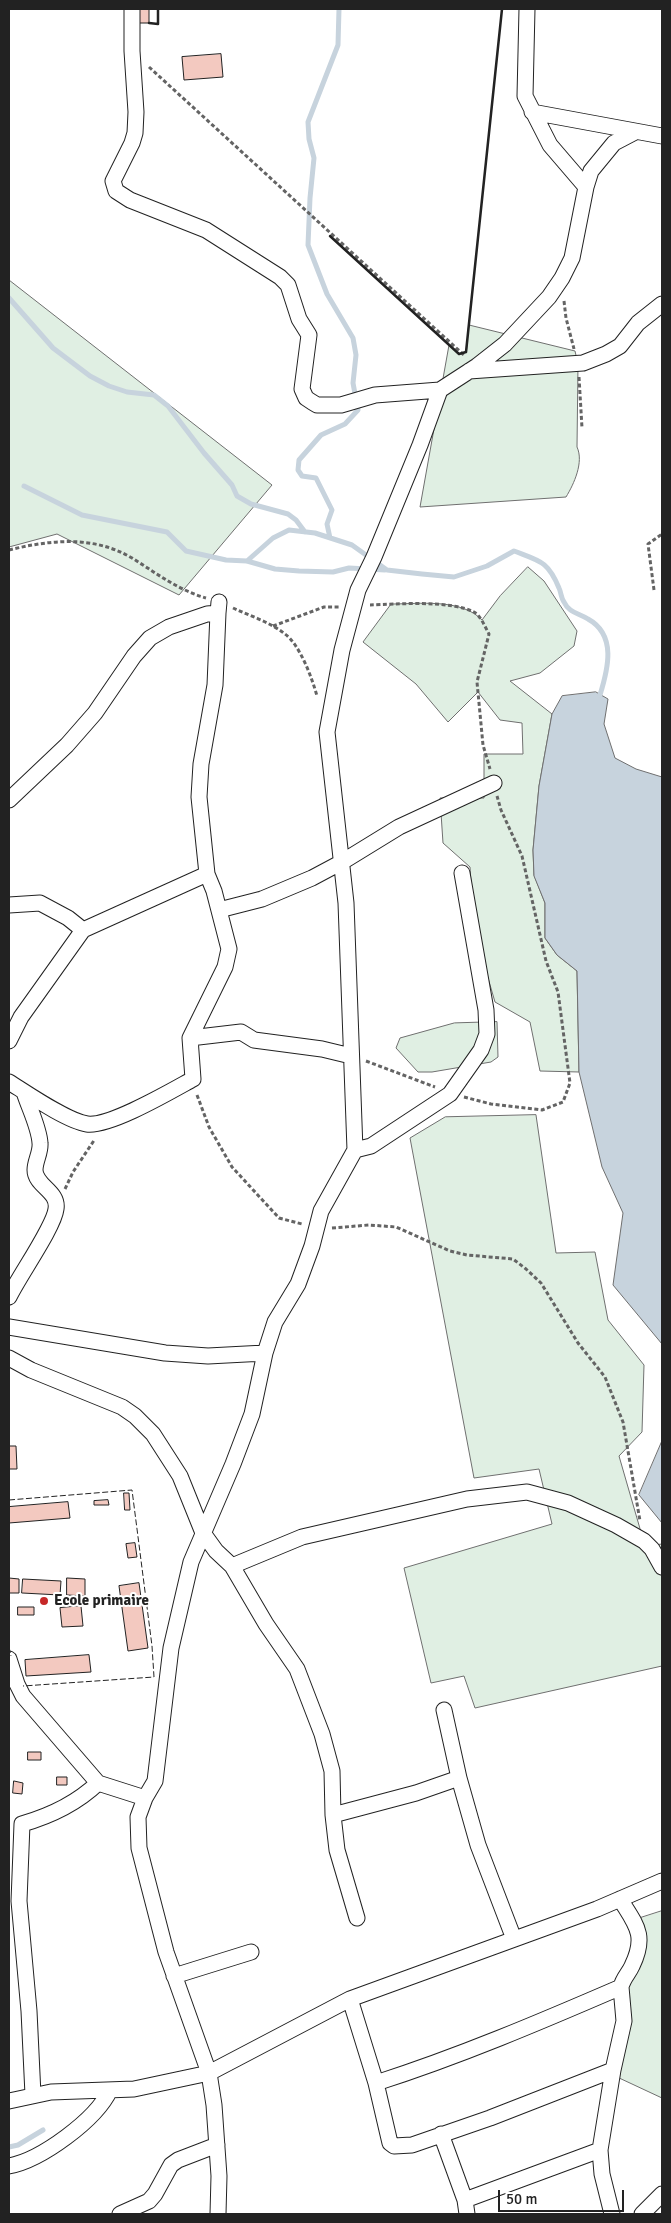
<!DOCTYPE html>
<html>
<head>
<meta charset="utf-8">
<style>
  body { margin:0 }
  #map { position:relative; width:671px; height:2223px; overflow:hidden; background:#fff; font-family:Signika,sans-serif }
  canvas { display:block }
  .frame { position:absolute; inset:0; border:10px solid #222; pointer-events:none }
  .scale { position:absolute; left:498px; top:2190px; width:126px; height:22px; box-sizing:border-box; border:2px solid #222; border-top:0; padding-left:6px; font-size:15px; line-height:18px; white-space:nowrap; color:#222; -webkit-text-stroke:4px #fff; paint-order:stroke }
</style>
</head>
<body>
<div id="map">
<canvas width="671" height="2223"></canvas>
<div class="frame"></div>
<div class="scale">50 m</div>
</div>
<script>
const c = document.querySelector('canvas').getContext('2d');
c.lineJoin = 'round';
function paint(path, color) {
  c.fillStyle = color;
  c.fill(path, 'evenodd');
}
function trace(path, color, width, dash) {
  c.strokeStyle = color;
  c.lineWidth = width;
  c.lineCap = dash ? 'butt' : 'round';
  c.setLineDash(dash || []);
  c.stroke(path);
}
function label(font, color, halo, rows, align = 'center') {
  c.font = font + ' Signika,sans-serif';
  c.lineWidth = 4;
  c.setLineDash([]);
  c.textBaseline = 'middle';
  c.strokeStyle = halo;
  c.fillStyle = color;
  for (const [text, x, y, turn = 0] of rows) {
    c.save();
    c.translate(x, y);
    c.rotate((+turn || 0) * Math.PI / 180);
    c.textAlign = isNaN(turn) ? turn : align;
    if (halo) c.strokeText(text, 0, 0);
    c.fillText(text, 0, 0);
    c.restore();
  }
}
const green = new Path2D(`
  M9 280 272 485 179 595 57 534 9 547Z
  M469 325 575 351 578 364 577 447C584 462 574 484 566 497L420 507 449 345 459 354 466 352Z
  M528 567 544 581 577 631 574 646 540 673 510 681 552 714 539 786 533 850 534 875 545 903V938L557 955 577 971 579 1072 540 1071 530 1022 495 1002 474 930 470 867 443 843 440 798H484V754H523L522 723 500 720 478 692 448 722 416 684 363 642 391 604C419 604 461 598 482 620L500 596Z
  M497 1022 498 1057 491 1062 432 1072H418L396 1048 400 1038 454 1023Z
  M536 1115 556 1253 595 1252 608 1320 644 1365 642 1432 619 1456 645 1546 662 1544V1666L475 1708 464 1676 431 1683 404 1568 552 1524 539 1469 474 1478 410 1138 445 1117Z
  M662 1911V2098L617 2077 637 1919Z`);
paint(green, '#e0efe3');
trace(green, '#6f6f6f', 1);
const water = new Path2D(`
  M596 692 608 699 604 724 615 758 636 769 662 777V1344L613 1285 623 1213 602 1167 579 1072 577 971 557 955 545 938V903L534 876 533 850 539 786 552 714 562 696Z
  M662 1441V1523L639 1495Z`);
paint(water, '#c7d3dd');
trace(water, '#6f6f6f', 1);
trace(new Path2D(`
  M9 298 53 348 90 376 109 386 127 392 154 395 168 406 204 453 232 485 237 496 251 504 288 514 296 520 305 532
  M24 486 82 515 167 532 186 551 226 560 247 561 275 569 299 571 333 572 349 568 385 570
  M330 538 327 524 332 510 316 478 302 476 298 470 299 460 321 435 345 424 358 410 353 383 356 355 353 338 327 294 308 245 310 198 314 158 309 139 308 122 338 45 339 9
  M247 561 273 538 289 530 315 533 352 545 387 570 422 574 454 577 487 566 514 551C540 561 548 561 559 588 561 592 561 598 564 602 569 613 579 613 588 619 617 635 608 669 600 695
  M9 2147 18 2145 43 2130`), '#c7d3dd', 5);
const building = new Path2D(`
  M137 9H149V23H137Z
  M221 54 223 77 184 80 182 57Z
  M9 1446H16L17 1469H9Z
  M124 1493H129L130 1510H125Z
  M108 1500 109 1505H94V1501Z
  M68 1502 70 1518 9 1523V1507Z
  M135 1543 137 1557 128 1558 126 1544Z
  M9 1578 19 1579V1593H9Z
  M67 1578 85 1579V1596L67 1595Z
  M23 1579 61 1581 60 1595 22 1593Z
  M139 1583 148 1648 128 1651 119 1586Z
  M81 1606 83 1626 62 1627 60 1608Z
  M18 1607H34V1615H18Z
  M89 1655 91 1672 26 1676 25 1660Z
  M28 1752H41V1760H28Z
  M57 1777H67V1785H57Z
  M14 1781 23 1783 22 1794 13 1793Z`);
paint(building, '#f3c9c0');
trace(building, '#222', 1);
const minor = new Path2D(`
  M132 9V51L136 112 135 133 132 143 113 181 116 191 130 200 206 230 280 277 288 285 299 319 309 335 302 389 306 398 312 402 317 405H341L375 395 440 390
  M527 9 525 96 550 145 586 187
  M532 112 662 136
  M469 371 583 363 606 354 620 346 638 323 662 304
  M9 800 67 745 95 713 134 656 150 638 169 627 207 614 218 613 219 602
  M9 905 40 903 68 918 83 930
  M219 910 262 899 312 878 342 862 399 827 494 783
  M190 1038 241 1032 254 1040 322 1049 351 1056
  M9 1041 21 1017 83 930 207 874
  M9 1082C28 1094 67 1121 87 1124 110 1127 171 1091 193 1079L190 1038 225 967 229 949 214 891 207 874 199 797 201 764 215 685 218 613
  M355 1150 371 1146 450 1094 481 1050 487 1034 486 1010 462 873
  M9 1297C19 1276 54 1227 56 1209 59 1191 35 1186 35 1170 35 1161 41 1152 40 1143 39 1127 29 1108 24 1092
  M9 1327 165 1353 208 1356 265 1353
  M9 1358 31 1370 122 1407 135 1416 153 1434 180 1476 203 1533 216 1551 232 1566 266 1624 297 1669 322 1734 332 1771 333 1815 416 1793 459 1778 478 1845 514 1939
  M232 1566 302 1537 467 1499 527 1492 568 1503 616 1525 644 1541 652 1549 662 1567
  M9 1659 17 1684 23 1696 98 1783 145 1798
  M444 1710 459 1778
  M333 1815 337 1850 357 1918
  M174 1976 251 1952
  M350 1999 376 2083 390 2143 394 2146 412 2145 490 2118 613 2070
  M376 2083C460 2056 540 2022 621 1987
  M33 2095 29 2011 19 1901 22 1824C50 1816 77 1803 98 1783
  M9 2101 51 2092 134 2089 209 2073 350 1999 597 1909 662 1881
  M441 2134 465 2200 467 2214
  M9 2166C41 2160 96 2120 110 2090
  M465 2200 600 2150
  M120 2214 149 2201 155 2194 171 2165 178 2160 217 2145
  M218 2214 219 2176 214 2105 209 2073 166 1952 139 1848 138 1817 145 1798 155 1781 171 1648 191 1562 233 1464 252 1414 265 1353 275 1322 298 1284 312 1246 321 1211 355 1150 346 903 327 732 342 650 358 590 374 557 420 445 440 390 477 366 505 344 549 297 562 278 572 258 586 187 591 171 614 143 635 132
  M612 2214 602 2174 600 2150 613 2070 624 2021 621 1987C623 1978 629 1973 632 1966 647 1935 636 1925 620 1899
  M642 2214 662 2194`);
trace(minor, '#222', 17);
trace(new Path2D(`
  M149 67 465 356
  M564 301 566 318 574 349
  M579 377 582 428
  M9 550C50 540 93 535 132 558 156 573 178 590 206 598
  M654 590 648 544 662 534
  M370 605C397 604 450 600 474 612 481 616 485 627 489 634L477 682 483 745 490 769
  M233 608C250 616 270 622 285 634 300 645 312 678 317 696
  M273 626 324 607H339
  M366 1061 435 1087
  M197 1095 209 1127 232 1167 279 1218 302 1224
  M464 1097 491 1104 542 1110 563 1102 570 1083 558 992 546 961 522 856 501 810 497 796
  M65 1189 73 1172 95 1139
  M332 1228 369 1225 396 1227 450 1251 467 1255 513 1259 526 1269 541 1283 578 1343 605 1377 623 1422 640 1521`), '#646464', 3, [4, 2.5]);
trace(minor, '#fff', 15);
trace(new Path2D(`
  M9 1500 132 1490 152 1646 154 1677 23 1686
  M9 1647 11 1656`), '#222', 1, [6, 2.5]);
trace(new Path2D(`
  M149 23 158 24V9
  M330 236 459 354 466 352 502 9`), '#222', 2.5);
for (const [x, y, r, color] of [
  [44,1601,5,"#c62828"]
]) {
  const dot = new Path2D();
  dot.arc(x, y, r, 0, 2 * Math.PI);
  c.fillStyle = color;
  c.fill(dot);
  trace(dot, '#fff', 2);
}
label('bold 15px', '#222', '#fff', [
  ["Ecole primaire",54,1601]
], 'left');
</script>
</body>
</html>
